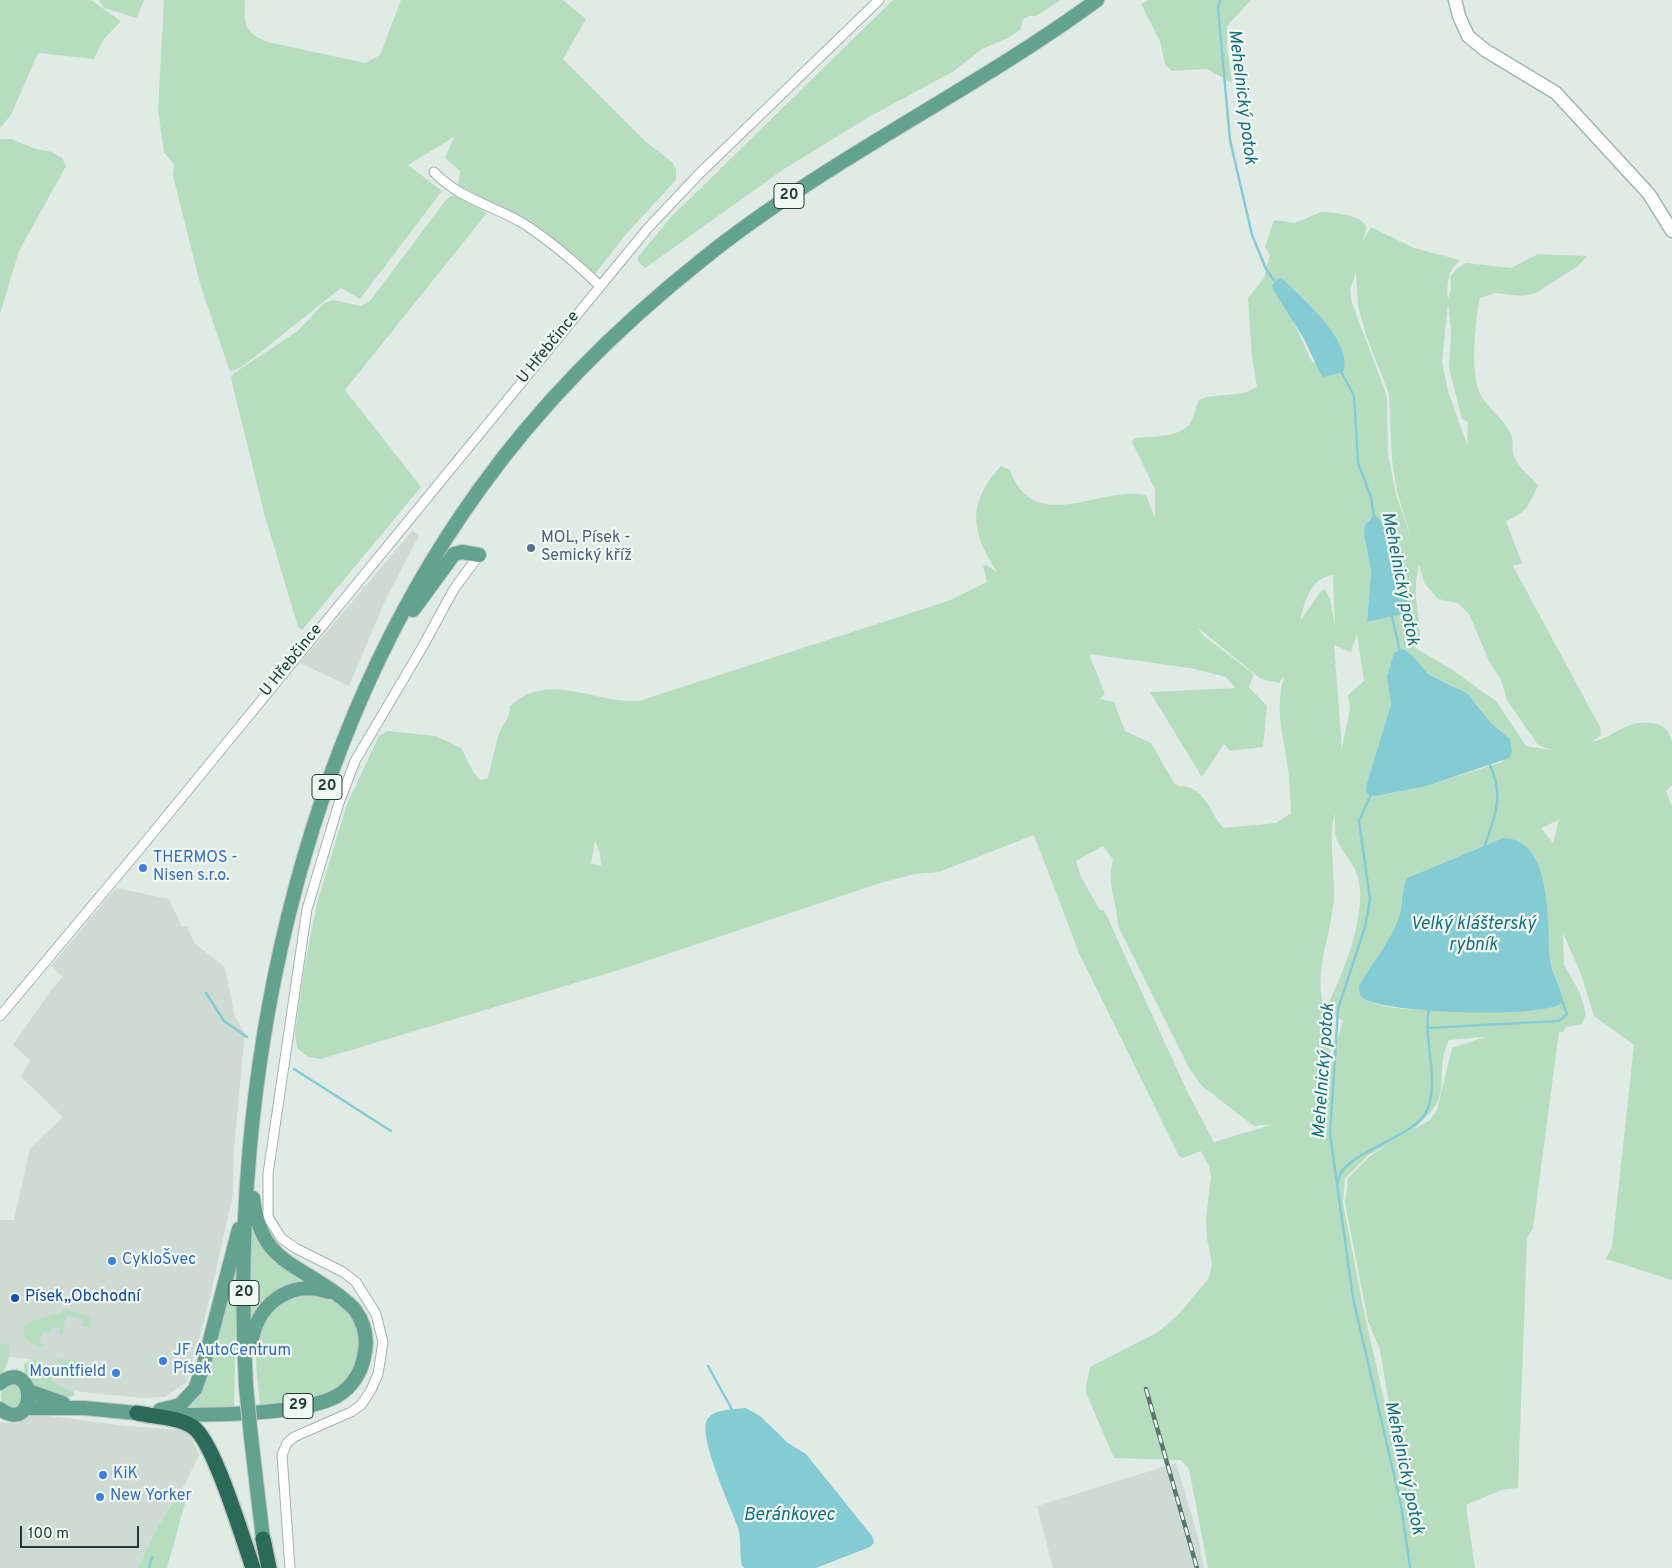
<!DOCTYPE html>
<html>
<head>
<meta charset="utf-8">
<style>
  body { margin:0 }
  #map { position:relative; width:1672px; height:1568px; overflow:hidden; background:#e0ebe5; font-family:Overpass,sans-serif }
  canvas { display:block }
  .scale { position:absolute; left:20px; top:1526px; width:119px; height:22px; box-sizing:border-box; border:2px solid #203c33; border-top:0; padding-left:6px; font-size:15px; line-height:18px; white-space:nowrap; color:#203c33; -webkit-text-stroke:4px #f0f8f3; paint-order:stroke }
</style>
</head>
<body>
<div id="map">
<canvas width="1672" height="1568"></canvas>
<div class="scale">100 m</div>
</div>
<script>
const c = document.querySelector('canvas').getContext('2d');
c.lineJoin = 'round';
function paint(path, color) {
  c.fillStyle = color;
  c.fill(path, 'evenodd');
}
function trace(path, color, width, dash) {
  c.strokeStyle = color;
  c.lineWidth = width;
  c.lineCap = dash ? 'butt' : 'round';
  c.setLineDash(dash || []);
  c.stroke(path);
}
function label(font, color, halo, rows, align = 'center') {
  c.font = font + ' Overpass,sans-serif';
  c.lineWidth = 4.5;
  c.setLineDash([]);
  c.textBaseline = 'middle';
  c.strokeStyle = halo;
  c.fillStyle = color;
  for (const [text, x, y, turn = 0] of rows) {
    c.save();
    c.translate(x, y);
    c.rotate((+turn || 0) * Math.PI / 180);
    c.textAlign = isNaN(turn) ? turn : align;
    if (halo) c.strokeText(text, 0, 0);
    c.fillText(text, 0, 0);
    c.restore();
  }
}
paint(new Path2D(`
  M412 531 419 535 385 601 349 686 300 663Z
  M116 888 169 899 182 927 187 926 194 943 225 967 235 1017 245 1033 234 1147 233 1194 209 1302 187 1382 165 1397 141 1398 74 1391 58 1387 39 1361 32 1359 9 1357 0 1377V1220H14L30 1148 63 1117 21 1077 30 1060 13 1045 54 986 63 977 51 966Z
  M26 1413 127 1426 184 1430 192 1439 199 1455 185 1484 158 1526 138 1568H0V1422L18 1424Z
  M1176 1463 1198 1537 1204 1568H1053L1037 1506Z`), '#cedbd4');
paint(new Path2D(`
  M0 0H91L121 21 104 39 94 59 38 53 11 115 0 128Z
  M99 0H144L137 18 104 8Z
  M164 0H245C244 24 244 33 268 42L365 63 380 55 401 0H563L586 19 563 59 645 141 672 162 676 169V180L627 233 595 274 555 240 511 213 458 185 460 171 445 158 454 137 408 165 442 191 360 299 341 288 243 366 230 372 201 287 173 176 174 165 164 152 158 110Z
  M893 0H1061L1036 16H1030L1023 19 1021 29 1010 37 982 49 954 71 869 117 784 169 645 268 638 262V257L671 217Z
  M1148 0H1251L1227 26V47L1232 83 1207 69 1172 71 1165 64 1160 41 1141 4Z
  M0 139H11L36 149 52 152 62 158 66 166 19 251 0 314Z
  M451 196H457L487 213 345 390 421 487 302 630 298 627 264 513 231 378 234 373 298 331 324 303 333 300 361 306 370 301 445 201Z
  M1321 212C1330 212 1364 215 1366 227 1367 231 1363 238 1362 242L1371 227 1414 248 1460 260C1447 272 1447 282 1448 299L1451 290 1450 277 1457 268 1466 263 1511 268 1538 254 1587 256 1578 266 1536 293 1522 296 1495 293 1480 298C1475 320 1469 378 1482 397 1490 410 1504 419 1511 434 1514 441 1511 450 1514 456 1518 468 1531 476 1538 486 1527 507 1529 511 1506 521L1522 563 1513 566 1600 727 1601 735 1591 742C1603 740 1613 733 1623 728 1639 720 1668 718 1672 742 1672 755 1672 771 1672 785L1666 791 1672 807V1280L1606 1259 1612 1247 1634 1045 1594 1016 1581 974 1563 933 1564 965 1580 993 1586 1014 1582 1024 1566 1027 1563 1032H1559L1533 1228 1527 1238 1518 1488 1501 1490 1466 1505 1475 1568H1208L1189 1469 1181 1460 1114 1458 1086 1393V1387L1090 1367 1158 1332 1177 1316 1209 1278 1212 1263 1207 1239 1206 1218 1211 1176 1209 1166 1201 1151 1183 1158 1179 1156 1079 953 1034 835 939 872 915 874 880 883 622 969 321 1059 308 1057 297 1048 295 1033 304 969 317 903 347 804 379 736 388 731 436 736 461 748 474 773 480 780 488 778 499 733 509 715 510 706C550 670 593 704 639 701L948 601 987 582 983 566 986 565 997 572C970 530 967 503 1001 466L1010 470C1034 537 1100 485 1146 495L1155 518V489L1132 442 1135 438C1151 436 1177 438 1189 425 1194 419 1195 408 1199 400L1206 397 1244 393 1257 387 1252 357 1248 298 1264 278 1270 255 1265 247 1274 220 1295 223ZM1356 272 1358 306 1366 335 1389 394 1392 460 1397 492 1411 537 1396 495 1388 454 1387 396 1352 303 1350 290ZM1284 280C1310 306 1340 330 1344 369L1312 362 1292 319ZM1448 304 1451 331 1449 368 1462 419 1468 422 1467 444 1448 391 1442 362ZM1369 518 1382 522 1389 535 1412 612 1367 622 1371 571 1364 535ZM1419 565 1425 584 1438 599 1458 603 1469 614 1489 661 1501 680 1507 700 1538 745 1551 750 1526 746 1496 701 1451 669 1414 647 1420 644C1421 616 1411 594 1419 565ZM1333 575 1335 627 1330 599 1325 589 1321 591 1300 621C1305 601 1310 578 1333 575ZM1197 627 1261 679 1279 683 1284 676C1275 712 1282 727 1287 762 1290 779 1290 796 1291 813L1276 823 1223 828C1209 811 1205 785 1178 786L1174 783 1151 743 1125 731 1114 702 1096 698H1101L1105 694 1089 654 1190 668 1226 677 1235 688 1150 692 1202 777 1224 744 1230 751 1263 747 1267 706 1249 687 1254 674 1205 637ZM1357 634 1364 681 1348 695 1350 708 1342 749 1334 645 1351 652ZM1420 667 1428 674 1453 686 1476 703 1491 723 1510 739 1502 762 1427 786 1377 796 1367 783 1391 704 1387 677ZM1335 813C1335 821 1334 833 1337 840 1343 854 1353 861 1358 877 1368 914 1342 977 1325 1010 1312 974 1332 933 1334 897 1335 872 1328 835 1335 813ZM1559 820 1553 843 1541 828ZM1503 838 1545 891 1550 960 1563 1002C1523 1004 1392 1021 1364 998 1359 995 1359 990 1359 984 1372 963 1389 943 1398 920 1404 906 1399 891 1407 878ZM595 841 600 853 601 866 591 863ZM1103 846 1113 859C1106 888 1117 898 1118 926L1189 1068 1202 1086 1254 1126 1274 1124 1214 1142 1188 1093 1104 910H1100L1081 877 1076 861ZM1325 1011 1343 1021 1331 1060ZM1485 1037 1452 1048 1437 1110 1430 1120 1414 1129C1423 1119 1434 1112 1439 1098 1445 1078 1438 1061 1449 1040ZM1389 1144 1370 1156 1348 1178 1345 1203 1368 1321 1380 1350 1389 1404 1405 1464 1413 1524 1402 1462 1385 1404 1363 1307 1343 1203 1345 1178 1368 1155Z
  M254 1228 306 1282C279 1290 268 1294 250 1318V1229Z
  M237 1260 234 1407 190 1408 189 1407 194 1399Z
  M301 1294C363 1294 382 1358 332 1392 316 1403 280 1404 260 1406 257 1358 242 1312 301 1294Z
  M66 1310 87 1315 91 1320V1327H82L83 1319 66 1316 63 1333H59L60 1328 52 1327 50 1333 43 1332 39 1343 46 1345C36 1350 30 1341 23 1336L25 1325C35 1318 54 1316 66 1310Z
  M5 1343 9 1346C11 1357 6 1368 0 1377V1344Z
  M32 1359 40 1361C55 1379 48 1384 74 1391V1396C52 1400 24 1391 24 1364Z
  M57 1359 78 1361 81 1371C76 1378 72 1380 64 1378Z
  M1 1396a11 11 0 1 1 22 0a11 11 0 1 1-22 0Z
  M177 1497 186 1500 167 1568H138L158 1526Z`), '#b7ddc0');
paint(new Path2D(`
  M1279 278 1284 280C1302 298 1355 343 1343 372L1323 377 1320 373 1304 339 1274 291 1272 285Z
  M1374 515C1395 525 1406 590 1412 612L1367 622 1371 571 1364 535 1365 525Z
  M1403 649 1412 655 1428 674 1468 694 1491 723 1510 739 1512 752 1509 758 1427 786 1376 796 1369 795 1366 791 1367 783 1391 704 1387 677 1394 653Z
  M1503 838C1553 838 1547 924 1550 958 1551 973 1561 986 1563 1002 1549 1019 1383 1014 1363 998 1359 995 1359 990 1359 985 1372 963 1389 943 1398 920 1404 906 1400 890 1407 878Z
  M746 1408 760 1416 788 1443 806 1454 872 1536 874 1543 870 1547 816 1568H745L742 1566C739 1553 742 1538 737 1525 730 1505 698 1437 707 1420 714 1408 734 1410 746 1408Z`), '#85cbd3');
trace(new Path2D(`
  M1220 0 1218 8 1230 140 1252 235 1266 269 1275 282
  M1341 371 1354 396 1358 463 1371 497 1374 517
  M1392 616 1400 652
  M1371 794 1359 821 1370 899 1365 927 1338 1009 1330 1134 1353 1298 1401 1505 1410 1568
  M1484 848C1495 815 1505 797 1489 763
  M206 993 224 1021 247 1037
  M1427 1028 1559 1021 1567 1014 1562 1001
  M294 1069 391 1131
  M1337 1186C1338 1181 1339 1175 1342 1171 1360 1147 1419 1135 1428 1108 1439 1077 1423 1040 1429 1008
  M708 1366 734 1413
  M149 1568 152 1557`), '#85cbd3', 2.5);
const street = new Path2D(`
  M434 172C459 199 495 206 524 224 552 242 576 263 599 285
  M0 1016 143 845 648 228 700 173 879 0
  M290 1568 282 1455 287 1443 294 1437 351 1412 361 1405 371 1390 378 1374 383 1342 376 1314 356 1282 343 1272 297 1249 281 1238 268 1217V1174L307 909 339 803 355 761 423 646 454 589 479 555`);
const secondary = new Path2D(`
  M1455 0 1459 16 1468 36 1485 50 1556 93 1649 194 1672 231`);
const primary = new Path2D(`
  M413 610 454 554 462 552 479 555
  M251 1345C255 1306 289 1278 329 1292
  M0 1383C37 1356 38 1436 0 1409
  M246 1386C228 1081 298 741 479 490 541 403 620 325 703 259 826 160 970 93 1097 0
  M29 1391 63 1403
  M25 1408H84L147 1414
  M160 1410 180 1405 195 1389 203 1367 239 1229
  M168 1415C210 1415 302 1415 337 1396 351 1388 361 1373 364 1357 368 1340 365 1324 355 1310 350 1304 344 1300 338 1295 293 1261 261 1262 253 1198
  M251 1437 263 1539`);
const highway = new Path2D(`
  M137 1413C155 1417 178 1417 193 1427 214 1441 243 1540 253 1568
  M263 1539 269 1568`);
trace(street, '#a3b3ac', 11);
trace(secondary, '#9eb7ad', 15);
trace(primary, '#c1c8c6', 16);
trace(highway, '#c1c8c6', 18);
trace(street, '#fff', 9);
trace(secondary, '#fff', 12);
trace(primary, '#62a28f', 14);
trace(highway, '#2b6959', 15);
const rail = new Path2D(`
  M1146 1389 1197 1568`);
trace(rail, '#5a786e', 4.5);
trace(rail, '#f0f8f3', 2.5, [8]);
const primaryBridge = new Path2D(`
  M246 1386 251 1437`);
trace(primaryBridge, '#c1c8c6', 16, []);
trace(primaryBridge, '#62a28f', 14);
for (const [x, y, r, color] of [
  [531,548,5,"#5c6f8a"],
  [143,868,5,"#3f7fe0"],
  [112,1261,5,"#3f7fe0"],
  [15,1298,5,"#1a4fb4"],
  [163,1361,5,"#3f7fe0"],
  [116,1373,5,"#3f7fe0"],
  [103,1475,5,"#3f7fe0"],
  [100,1497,5,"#3f7fe0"]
]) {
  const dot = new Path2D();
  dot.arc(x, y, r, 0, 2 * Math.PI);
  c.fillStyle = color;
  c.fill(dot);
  trace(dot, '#f0f8f3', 2);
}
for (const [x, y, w] of [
  [789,196,30],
  [327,787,30],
  [244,1293,30],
  [298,1406,30]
]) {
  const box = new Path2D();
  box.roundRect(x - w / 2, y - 12.5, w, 25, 4);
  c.fillStyle = '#f0f8f3';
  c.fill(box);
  trace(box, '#203c33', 1);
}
label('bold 15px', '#203c33', null, [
  ["20",789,196],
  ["20",327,787],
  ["20",244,1293],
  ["29",298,1406]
]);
label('16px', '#203c33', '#f0f8f3', [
  ["U Hřebčince",549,348,-51],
  ["U Hřebčince",292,661,-51]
]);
label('16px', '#4e5e75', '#f0f8f3', [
  ["MOL, Písek -",541,539],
  ["Semický kříž",541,557]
], 'left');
label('16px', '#366cbe', '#f0f8f3', [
  ["THERMOS -",153,859],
  ["Nisen s.r.o.",153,877],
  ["CykloŠvec",122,1261],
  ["JF AutoCentrum",173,1352],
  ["Písek",173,1370],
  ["Mountfield",106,1373,"right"],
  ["KiK",113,1475],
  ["New Yorker",110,1497]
], 'left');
label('16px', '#164399', '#f0f8f3', [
  ["Písek,,Obchodní",25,1298]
], 'left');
label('italic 18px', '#186e79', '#f0f8f3', [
  ["Mehelnický potok",1241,97,83],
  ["Mehelnický potok",1399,579,79],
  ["Velký klášterský",1473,925],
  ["rybník",1473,946],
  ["Mehelnický potok",1325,1071,-86],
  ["Mehelnický potok",1403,1468,78],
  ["Beránkovec",789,1516]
]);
</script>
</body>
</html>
